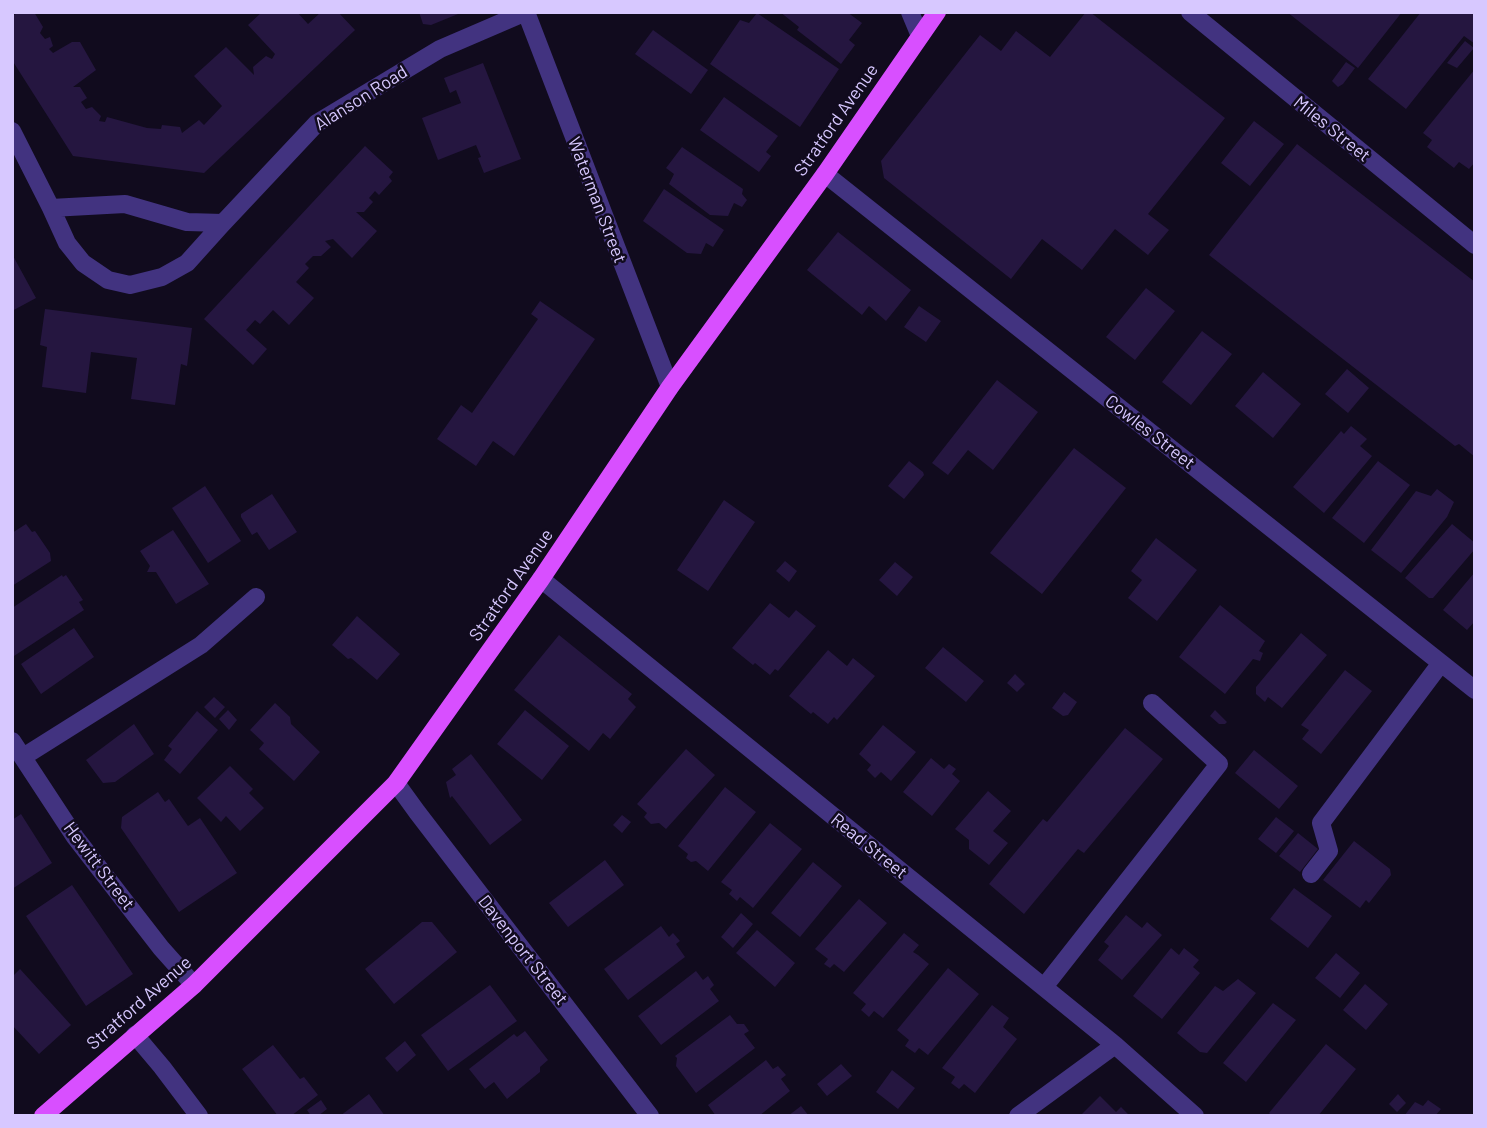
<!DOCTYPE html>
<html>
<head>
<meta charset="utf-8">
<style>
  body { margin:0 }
  #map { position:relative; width:1487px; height:1128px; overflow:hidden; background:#110b1e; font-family:Barlow,sans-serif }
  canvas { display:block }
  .frame { position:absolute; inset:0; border:14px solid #d7c8ff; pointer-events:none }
</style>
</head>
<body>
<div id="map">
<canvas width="1487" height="1128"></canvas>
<div class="frame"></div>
</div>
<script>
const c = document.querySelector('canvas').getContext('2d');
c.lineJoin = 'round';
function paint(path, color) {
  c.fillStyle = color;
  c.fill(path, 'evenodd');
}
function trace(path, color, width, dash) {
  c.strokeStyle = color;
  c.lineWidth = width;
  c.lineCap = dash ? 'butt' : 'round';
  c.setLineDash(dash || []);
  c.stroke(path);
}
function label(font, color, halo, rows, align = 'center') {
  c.font = font + ' Barlow,sans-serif';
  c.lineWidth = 5;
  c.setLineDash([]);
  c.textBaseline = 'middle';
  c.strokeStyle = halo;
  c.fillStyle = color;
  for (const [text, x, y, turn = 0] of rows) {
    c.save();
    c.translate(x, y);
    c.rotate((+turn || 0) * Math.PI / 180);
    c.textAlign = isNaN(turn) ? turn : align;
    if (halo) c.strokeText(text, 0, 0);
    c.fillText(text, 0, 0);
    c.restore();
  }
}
paint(new Path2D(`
  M19 12H28L29 14 34 12 43 27 40 33 45 39 50 37 53 46 49 49 53 53 72 42H80L96 70 73 87H80L87 98 81 102 86 109 92 107 101 116 99 121 105 122 107 117 147 128 161 129 162 125 180 127 182 133 199 120 204 125 222 106 194 76 226 47 254 75 253 67 266 56 272 59 275 54 248 25 262 12H297L308 24 321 12H338L355 30 204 173 73 156 12 60V16Z
  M419 12H463L431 25 423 24Z
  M780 12H847L862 23 849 40 855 45 841 64 797 30 799 27Z
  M1086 12H1090L1225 118 1148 214 1169 230 1148 255 1115 229 1082 270 1042 239 1011 279 884 178 881 161 980 35 1001 51 1016 31 1050 57Z
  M1287 12H1402L1358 68Z
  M1421 12H1475V44L1464 36 1406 109 1368 79Z
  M757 13 839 69 800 127 710 64 740 20 749 23Z
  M653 30 708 70 691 94 635 54Z
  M1465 41 1474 48 1457 68 1447 63Z
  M1346 62 1355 68 1343 84 1338 87 1332 81Z
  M483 63 521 159 484 173 478 158 481 157 476 145 438 160 422 118 461 103 456 90 450 93 444 78Z
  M1475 69V162L1469 169 1459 162 1454 168 1427 147 1432 140 1423 133Z
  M724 97 778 136 766 152 771 156 759 172 700 130Z
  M1254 121 1284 144 1250 186 1221 163Z
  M1297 144 1475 282V457L1459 444 1455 446 1209 255Z
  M365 146 393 172 389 177 392 181 379 195 375 191 369 198 373 202 364 212H356L377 231 352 258 333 239 325 241 331 247 321 256H313L305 264 309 268 296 282 314 298 289 325 273 310 260 324 255 320 246 330 267 349 253 365 204 319Z
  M682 147 743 189 742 194 747 200 742 207 734 203 728 216 710 215 669 184 674 174 666 168Z
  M664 189 724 230 713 247 706 243 701 254 687 253 643 221Z
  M838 232 911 290 886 321 869 306 862 315 807 270Z
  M12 254 36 298 12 311Z
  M1146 288 1175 311 1135 360 1106 337Z
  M540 301 595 339 514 456 493 441 476 466 437 439 461 405 472 413 538 319 531 314Z
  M919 306 941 321 926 342 904 327Z
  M45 309 192 328 187 366 181 364 175 405 131 399 137 358 91 352 86 393 42 387 47 347 40 345Z
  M1202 331 1232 354 1191 405 1162 382Z
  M1347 369 1369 388 1348 413 1325 394Z
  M1263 372 1301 404 1273 438 1235 406Z
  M997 380 1038 412 993 470 968 450 948 475 932 463Z
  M1351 426 1367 439 1360 446 1372 456 1324 513 1293 487 1341 431 1344 434Z
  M1074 448 1126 488 1042 594 990 553Z
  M909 461 923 472 924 475 904 499 888 486Z
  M1378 461 1410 485 1364 543 1332 518Z
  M205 486 241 541 208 563 172 508Z
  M1437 489 1454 502 1447 517 1401 573 1371 550 1416 491 1431 496Z
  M272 494 297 532 269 550 257 532 252 535 241 517V514Z
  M724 500 755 522 708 591 677 570Z
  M26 524 32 532 35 531 50 553 51 561 12 586V533Z
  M1452 524 1475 543V549L1433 598H1429L1405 578Z
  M173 530 209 584 176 604 156 572H147L150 566 140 551Z
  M1156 538 1197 570 1157 621 1128 598 1142 580 1131 571Z
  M785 561 797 571 789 582 776 571Z
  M895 562 913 577 897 596 879 580Z
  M1475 572V621L1467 630 1443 610Z
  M62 575 63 577 66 575 83 600 79 602 84 610 14 656 12 654V608Z
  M770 603 789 618 796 610 816 626 778 671 775 669 770 675 755 663 753 665 732 648Z
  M1220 605 1265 641 1259 651 1263 653 1260 661 1253 659 1225 694 1179 657Z
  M357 616 400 654 377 680 351 658 348 659 332 645Z
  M74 628 94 657 41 694 21 664Z
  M1301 633 1327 655 1282 708 1268 697 1265 702 1256 694V687Z
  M559 635 632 694 628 699 636 707 610 739 603 733 589 751 514 690Z
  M943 647 984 681 966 702 925 668Z
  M828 650 847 666 853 658 875 676 837 720 834 717 828 724 813 712 811 714 789 696Z
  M1345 670 1372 691 1321 754 1302 739 1309 730 1301 725Z
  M1015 674 1025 684 1017 692 1007 683Z
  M1064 692 1077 702 1068 715 1063 716 1052 708Z
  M214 697 225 707 215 718 204 707Z
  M275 703 290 717 291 724 320 752 294 781 259 749 264 743 250 730Z
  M228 710 237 720 229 730 219 719Z
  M525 710 569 746 542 780 497 744Z
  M1215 710 1227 722 1225 724H1219L1210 716Z
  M197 711 218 730 180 774 164 760 172 749 168 746Z
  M134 724 154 754 115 782 103 783 86 760Z
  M883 725 916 752 891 781 881 772 875 778 867 770 871 765 859 754Z
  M1125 728 1163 759 1084 853 1078 849 1024 914 989 884 1043 819 1047 822Z
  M686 749 715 775 666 829 659 823 651 824 644 817 647 813 637 804Z
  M1254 750 1298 786 1279 809 1235 773Z
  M471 754 522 820 490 845 452 796 450 798 446 782 456 775 452 769Z
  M931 758 944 769 949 764 956 769 952 774 960 781 932 816 903 792Z
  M230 766 253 789 249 793 264 808 240 831 226 816 221 822 197 798Z
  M725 787 756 812 708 871 696 861 691 862 686 858 688 854 678 846Z
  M988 791 1011 811 993 831 1008 843 989 865 969 849V840L955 829Z
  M158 792 165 802 169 799 188 826 200 818 237 873 179 912 121 828 122 817Z
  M21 814 52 863 12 889V820Z
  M622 815 631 822 622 833 613 825Z
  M1276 817 1294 831 1276 853 1258 839Z
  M770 823 802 849 753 908 740 897 737 901 729 894 732 890 721 882Z
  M1298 833 1318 849 1300 872 1279 856Z
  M1354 841 1390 869 1391 875 1369 903 1366 900 1360 908 1323 880Z
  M605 860 624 885 568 927 549 903Z
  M813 862 842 886 800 937 771 913Z
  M72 885 133 974 86 1006 26 916Z
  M1294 888 1332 916 1308 948 1270 919Z
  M859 899 887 923 844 972 834 964 830 968 824 964 828 959 815 949Z
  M741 913 753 924 733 948 721 937Z
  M1126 915 1142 928 1147 922 1162 935 1122 980 1098 960 1109 946 1104 942Z
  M422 922H432L457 952 394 1004 365 969Z
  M661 926 669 937 673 933 680 941 676 944 685 957 628 1000 604 969Z
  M757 930 795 963 775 987 736 953Z
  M904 933 919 945 913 952 918 955 929 964 883 1018 874 1011 869 1017 861 1010 866 1004 853 993Z
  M1171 948 1179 955 1184 948 1199 960 1193 967 1200 973 1162 1019 1133 996Z
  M1336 953 1360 973 1340 998 1315 978Z
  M948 968 979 994 928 1055 919 1048 915 1053 905 1046 909 1040 897 1030Z
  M20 969 71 1025 39 1054 12 1025V977Z
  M696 971 703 980 708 976 714 985 710 989 719 1001 661 1045 638 1016Z
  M1238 979 1256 993 1207 1053 1200 1052 1177 1033 1215 986 1223 991Z
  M1365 984 1388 1004 1366 1030 1343 1010Z
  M490 985 517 1021 448 1071 421 1035Z
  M1273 1003 1296 1020 1246 1082 1223 1063Z
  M992 1005 1009 1018 1003 1027 1017 1039 975 1093 964 1084 959 1089 951 1083 955 1077 942 1068Z
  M730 1015 737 1024H744L749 1031 744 1034 755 1048 696 1093 676 1066 677 1058 675 1056Z
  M525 1031 548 1060 540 1067V1072L507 1099 494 1082 485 1089 469 1069 514 1034 517 1037Z
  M405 1041 416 1055 397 1072 385 1058Z
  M1326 1044 1356 1069 1318 1116H1272L1269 1113Z
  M273 1045 300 1079 304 1077 318 1095 291 1116H278L242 1069Z
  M766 1060 773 1069 778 1066 786 1075 781 1079 790 1091 759 1116H716L708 1105Z
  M841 1064 852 1076 827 1096 817 1084Z
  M892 1070 915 1088 898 1109 876 1092Z
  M369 1094 385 1116H340Z
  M1398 1094 1406 1103 1397 1112 1389 1104Z
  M1100 1096 1116 1112 1121 1107 1130 1116H1080Z
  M321 1100 327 1109 318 1116H311L307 1110Z
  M1428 1100 1441 1109 1435 1116H1404L1415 1102 1423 1106Z
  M801 1106 809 1116H788Z`), '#251640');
trace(new Path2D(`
  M526 12 670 387
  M910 12 920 36
  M1190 12 1475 245
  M12 131 51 208 125 204 187 222 223 223 317 123 440 49 526 12
  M825 174 1475 690
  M51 208 67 243 83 263 108 280 130 285 162 277 187 263 223 223
  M541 579 1115 1045 1195 1116
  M12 741 75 837 161 948 194 985
  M23 757 201 645 256 597
  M396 783 417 812 650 1116
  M1311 874 1329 851 1321 823 1441 663
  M1044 987 1219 764 1152 703
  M135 1035 162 1067 199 1116
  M1018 1116 1115 1045`), '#423380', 18);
trace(new Path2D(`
  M43 1116 194 985 396 783 541 579 670 387 825 174 937 12`), '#d84fff', 18);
label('18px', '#d7c8ff', '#110b1e', [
  ["Alanson Road",361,98,-32],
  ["Stratford Avenue",836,120,-55],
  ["Miles Street",1332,129,39],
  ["Waterman Street",597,200,69],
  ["Cowles Street",1150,432,38],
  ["Stratford Avenue",511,585,-55],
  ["Read Street",869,846,39],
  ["Hewitt Street",99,866,53],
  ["Davenport Street",523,950,52],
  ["Stratford Avenue",139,1003,-41]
]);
</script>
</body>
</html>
